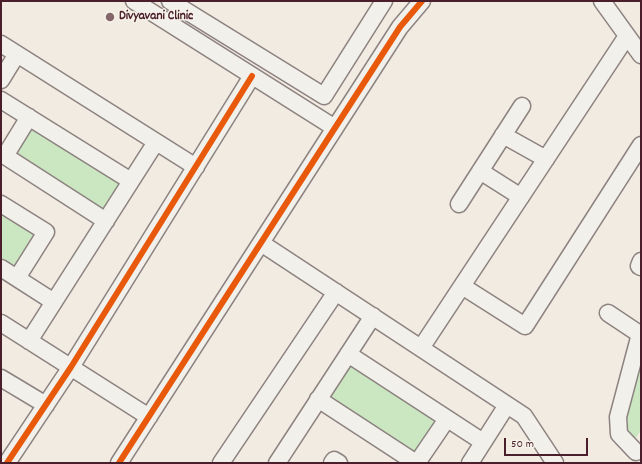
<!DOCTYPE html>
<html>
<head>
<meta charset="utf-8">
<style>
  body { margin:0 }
  #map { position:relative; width:642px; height:464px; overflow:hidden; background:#f1ebe1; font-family:Dekko,sans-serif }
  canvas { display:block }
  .frame { position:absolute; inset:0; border:2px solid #4a1f2b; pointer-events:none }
  .scale { position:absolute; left:504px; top:438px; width:84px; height:18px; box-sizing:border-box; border:2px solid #4a1f2b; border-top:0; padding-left:5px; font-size:12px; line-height:14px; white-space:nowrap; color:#4a1f2b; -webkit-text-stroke:3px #f7f3e8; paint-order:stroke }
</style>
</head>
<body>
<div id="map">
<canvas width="642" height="464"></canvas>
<div class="frame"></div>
<div class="scale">50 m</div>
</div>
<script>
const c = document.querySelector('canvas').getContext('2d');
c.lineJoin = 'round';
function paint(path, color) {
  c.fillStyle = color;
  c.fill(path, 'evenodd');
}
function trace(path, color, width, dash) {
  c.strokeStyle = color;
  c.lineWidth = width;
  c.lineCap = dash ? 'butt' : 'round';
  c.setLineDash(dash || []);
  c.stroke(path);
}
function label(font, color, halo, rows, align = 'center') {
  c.font = font + ' Dekko,sans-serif';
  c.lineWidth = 3;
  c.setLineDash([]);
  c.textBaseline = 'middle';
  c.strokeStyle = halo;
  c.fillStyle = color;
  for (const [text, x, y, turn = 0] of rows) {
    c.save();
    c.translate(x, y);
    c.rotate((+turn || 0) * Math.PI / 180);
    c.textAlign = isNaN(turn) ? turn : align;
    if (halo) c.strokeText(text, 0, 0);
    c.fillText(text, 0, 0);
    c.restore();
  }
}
paint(new Path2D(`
  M29 127 120 184 104 211 12 153Z
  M1 212 37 235 16 268 1 258Z
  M641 358V430L634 441 626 430 624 417Z
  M351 364 438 421 416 455 329 398Z`), '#cae7c1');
const minor = new Path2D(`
  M134 1 335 128
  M170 1 324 96 384 1
  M602 1 641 55
  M1 44 196 167
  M1 80 17 54
  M1 100 131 181
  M29 117 5 156 106 221
  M503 135 546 159
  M480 171 521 197
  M1 204 46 232 17 278
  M459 204 522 106
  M261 243 524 416 555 463
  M641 261 639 266 641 267
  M1 268 54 302
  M462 286 525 326 641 145
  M608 313 641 335
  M1 323 149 417
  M29 341 156 142
  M421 348 627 36
  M348 354 483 442
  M1 378 46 405
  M318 399 416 463
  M636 452 619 434 618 417 640 334
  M7 463 71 367 252 76
  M119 463 400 27 422 1
  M221 463 336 292
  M277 463 373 316
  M332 463 334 460 339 463
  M417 463 447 419
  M470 463 507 405`);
trace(minor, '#8d8280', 19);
trace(minor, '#f2f0eb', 16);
trace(new Path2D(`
  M7 463 71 367 252 76
  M119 463 400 27 422 1`), '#e8590c', 6);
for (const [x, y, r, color] of [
  [110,17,5,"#84666b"]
]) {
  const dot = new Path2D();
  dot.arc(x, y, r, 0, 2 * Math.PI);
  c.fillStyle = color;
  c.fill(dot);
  trace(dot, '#f7f3e8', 1.5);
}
label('bold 13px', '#4a1f2b', '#f7f3e8', [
  ["Divyavani Clinic",119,17]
], 'left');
</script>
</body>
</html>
